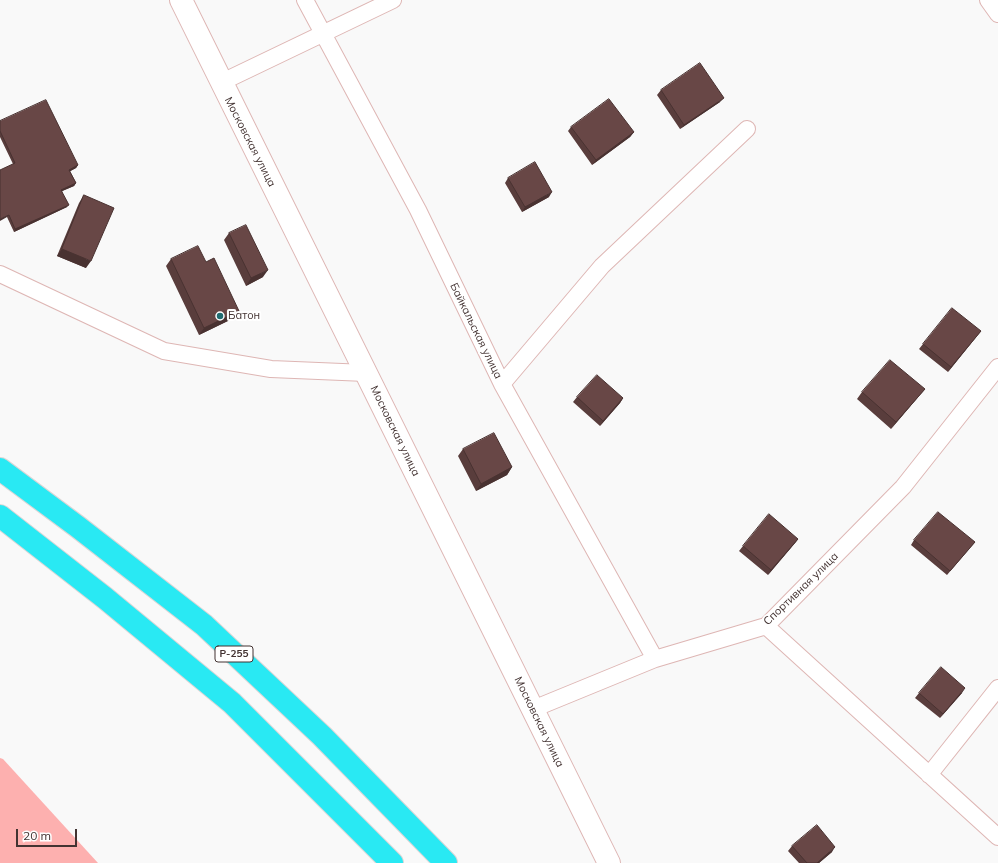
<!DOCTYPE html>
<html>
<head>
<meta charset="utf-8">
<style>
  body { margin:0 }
  #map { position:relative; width:998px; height:863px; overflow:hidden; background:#f9f9f9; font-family:Mulish,sans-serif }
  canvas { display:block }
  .scale { position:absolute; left:16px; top:829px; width:61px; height:18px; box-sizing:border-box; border:2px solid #433332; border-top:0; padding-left:5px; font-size:12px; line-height:14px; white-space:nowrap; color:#433332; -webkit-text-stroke:3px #fff; paint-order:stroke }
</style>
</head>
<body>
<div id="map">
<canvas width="998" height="863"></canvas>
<div class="scale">20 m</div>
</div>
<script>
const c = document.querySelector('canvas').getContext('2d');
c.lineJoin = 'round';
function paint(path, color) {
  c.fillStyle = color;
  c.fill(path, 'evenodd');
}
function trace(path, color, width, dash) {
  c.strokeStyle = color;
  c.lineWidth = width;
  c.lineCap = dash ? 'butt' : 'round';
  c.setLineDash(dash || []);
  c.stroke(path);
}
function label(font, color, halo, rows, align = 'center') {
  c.font = font + ' Mulish,sans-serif';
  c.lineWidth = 4;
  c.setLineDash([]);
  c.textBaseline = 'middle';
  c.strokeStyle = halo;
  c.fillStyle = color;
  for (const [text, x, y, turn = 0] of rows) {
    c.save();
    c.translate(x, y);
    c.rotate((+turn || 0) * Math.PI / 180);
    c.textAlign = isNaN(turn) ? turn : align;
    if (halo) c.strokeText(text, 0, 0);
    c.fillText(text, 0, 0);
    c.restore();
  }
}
paint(new Path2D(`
  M0 758 3 759 98 863H0Z`), '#fdb0af');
const street = new Path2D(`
  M305 0 418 210 502 384 655 659
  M988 0 998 14
  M220 83 393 0
  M0 274 164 351 271 369 366 373
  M502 384 602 266 747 129
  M766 626 998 837
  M533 709 655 659 766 626 903 487 998 367
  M929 775 998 688`);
const secondary = new Path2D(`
  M181 0 609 863`);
const highway = new Path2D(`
  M0 469 78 527 204 625 322 736 446 863
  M0 516 105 598 232 703 392 863`);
trace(street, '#deb6b4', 18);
trace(secondary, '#deb6b4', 24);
trace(highway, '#d9d6d6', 24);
trace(street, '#fff', 16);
trace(secondary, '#fff', 22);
trace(highway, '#29e9f3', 22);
paint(new Path2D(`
  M661 90 720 102 680 129 657 95Z
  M0 121 78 165 76 168 70 171 76 183 74 186 62 191 67 207 14 232 7 217 13 164 0 137Z
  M571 127 634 132 630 137 592 165 568 131Z
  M508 178 549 197 522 212 505 183Z
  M84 195 86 268 57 256 79 203Z
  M229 233 263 277 246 286 224 240Z
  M171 259 206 262 239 311 234 318 199 335 166 266Z
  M981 331 948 372 919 349 923 344Z
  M925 389 919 396 891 429 857 399 862 392Z
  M577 397 623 398 620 403 600 426 573 402Z
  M463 449 512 467 507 475 476 491 458 456Z
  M798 539 795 543 768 575 739 551 743 546Z
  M914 540 975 542 947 575 911 545Z
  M919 693H962L940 718 915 698Z
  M792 846 832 852 819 863H799L788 851Z`), '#593d3c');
paint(new Path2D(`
  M724 98 720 102 680 129 684 125Z
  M634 132 630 137 592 165 596 160Z
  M78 165 76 168 67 173 69 170Z
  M76 183 74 186 60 192 61 190Z
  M552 192 549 197 522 212 525 207Z
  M69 205 67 207 14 232 15 229Z
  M9 215 7 217 0 221V219Z
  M62 249 91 261 86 268 57 256Z
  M268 270 263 277 246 286 251 278Z
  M239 311 234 318 199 335 204 328Z
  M981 331 977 336 948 372 951 367Z
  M925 389 919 396 891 429 896 422Z
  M623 398 620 403 600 426 603 421Z
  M512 467 507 475 476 491 481 484Z
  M798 539 795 543 768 575 771 570Z
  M965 688 962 693 940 718 943 714Z
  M835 847 832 852 819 863H817Z`), '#493231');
const building = new Path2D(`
  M700 63 724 98 684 125 661 90Z
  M609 99 634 132 596 160 571 127Z
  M46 100 78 165 69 170 76 183 61 190 69 205 15 229 9 215 0 219V170L15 163 0 131V121Z
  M535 162 552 192 525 207 508 178Z
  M84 195 114 208 91 261 62 249Z
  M246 225 268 270 251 278 229 233Z
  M198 246 206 262 214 258 239 311 204 328 171 259Z
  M952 308 981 331 951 367 923 344Z
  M890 360 925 389 896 422 862 392Z
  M597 375 623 398 603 421 577 397Z
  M494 433 512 467 481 484 463 449Z
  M938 512 975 542 950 571 914 540Z
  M769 514 798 539 771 570 743 546Z
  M941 667 965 688 943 714 919 693Z
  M817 825 835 847 817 863H807L792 846Z`);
paint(building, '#684746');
trace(building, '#493231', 1);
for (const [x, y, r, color] of [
  [220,316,4,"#206c71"]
]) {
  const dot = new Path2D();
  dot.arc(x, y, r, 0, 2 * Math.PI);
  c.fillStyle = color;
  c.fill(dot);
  trace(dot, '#fff', 1.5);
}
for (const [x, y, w] of [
  [234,654,38]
]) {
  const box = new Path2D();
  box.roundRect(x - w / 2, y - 8, w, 16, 3);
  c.fillStyle = '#fff';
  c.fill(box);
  trace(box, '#433332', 1);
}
label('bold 10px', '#433332', null, [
  ["Р-255",234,654]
]);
label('11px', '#433332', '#fff', [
  ["Московская улица",250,142,63],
  ["Байкальская улица",476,331,64],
  ["Московская улица",395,431,64],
  ["Спортивная улица",801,589,-44],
  ["Московская улица",539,722,64]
]);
label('11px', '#433332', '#fff', [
  ["Батон",228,316]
], 'left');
</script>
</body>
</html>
